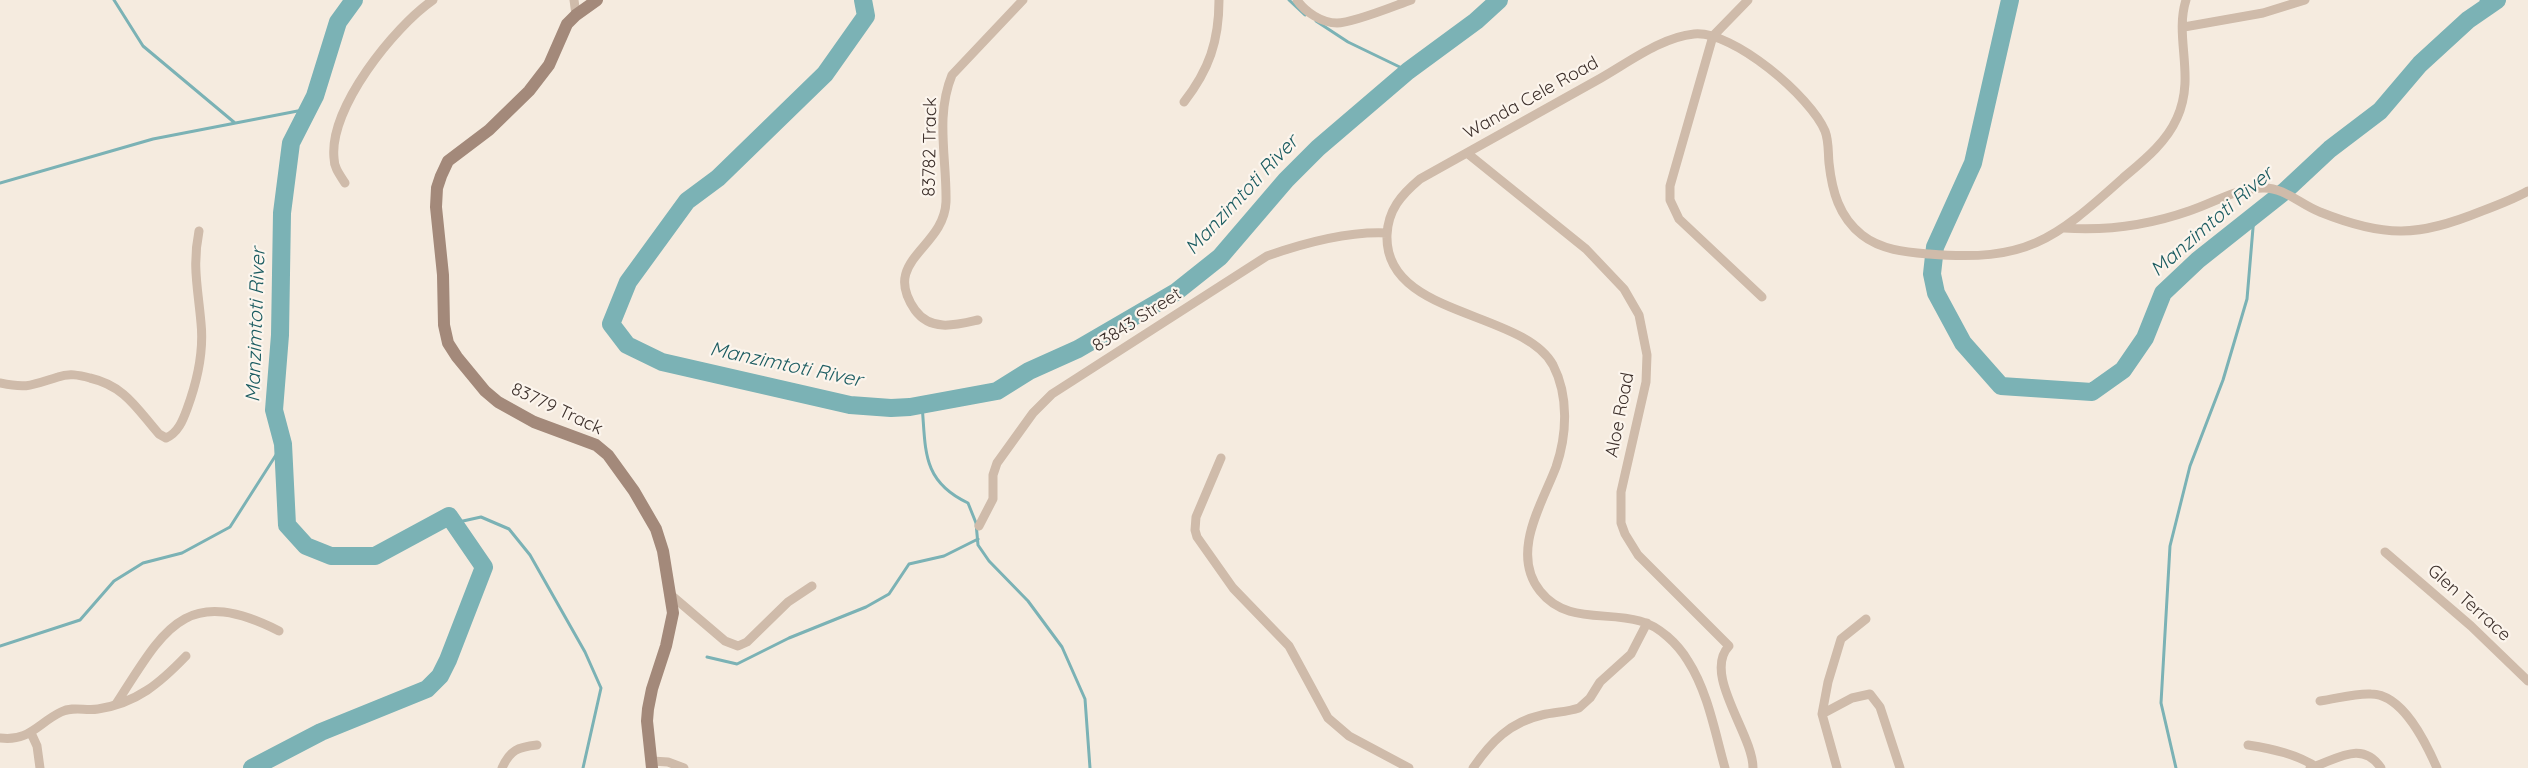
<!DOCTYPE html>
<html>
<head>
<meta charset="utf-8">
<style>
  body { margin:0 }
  canvas { display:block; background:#f5ebdf }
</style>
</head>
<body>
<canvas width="2528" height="768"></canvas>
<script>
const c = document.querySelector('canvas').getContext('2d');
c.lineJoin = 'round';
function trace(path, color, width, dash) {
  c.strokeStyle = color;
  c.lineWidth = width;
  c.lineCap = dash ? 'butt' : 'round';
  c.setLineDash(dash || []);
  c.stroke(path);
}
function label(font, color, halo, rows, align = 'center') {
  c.font = font + ' Quicksand,sans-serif';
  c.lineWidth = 4.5;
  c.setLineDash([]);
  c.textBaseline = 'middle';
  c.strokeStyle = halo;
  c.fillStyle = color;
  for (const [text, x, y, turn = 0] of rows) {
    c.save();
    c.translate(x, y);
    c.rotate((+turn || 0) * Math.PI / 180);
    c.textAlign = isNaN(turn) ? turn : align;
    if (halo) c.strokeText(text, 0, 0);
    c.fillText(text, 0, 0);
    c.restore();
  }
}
trace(new Path2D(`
  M114 0 143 46 235 123
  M1289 0 1305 15
  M2481 0 2484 8
  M1316 21 1348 42 1408 71
  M0 183 153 139 308 109
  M922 405C926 449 921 481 968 503L976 523 978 545 989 561 1028 601 1062 647 1085 699 1090 768
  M454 523 481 517 509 529 530 555 585 652 601 688 583 768
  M0 646 80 620 114 581 143 563 182 553 230 527 283 444
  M707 657 737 664 789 638 866 607 889 594 909 564 944 556 978 539
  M2176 768 2161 703 2170 546 2190 466 2223 380 2247 299 2254 216`), '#7bb2b5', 3);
trace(new Path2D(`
  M863 0 866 16 825 74 718 178 687 201 628 282 611 324 627 345 662 362 850 405 891 408 910 407 997 391 1029 371 1078 349 1176 292 1220 257 1286 180 1318 148 1408 71 1476 21 1499 0
  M2010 0 1973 163 1935 247 1932 274 1936 293 1963 343 2001 386 2092 392 2123 370 2145 338 2163 293 2198 260 2285 191 2330 149 2380 111 2420 64 2468 20 2497 0
  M252 768 321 732 427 689 440 676 448 660 484 567 449 516 375 556H331L306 546 287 525 283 444 274 410 280 335 282 213 291 143 315 96 338 22 354 0`), '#7bb2b5', 18);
trace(new Path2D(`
  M574 0 576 15
  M1297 0C1305 12 1322 23 1337 23 1353 23 1394 6 1411 0
  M1748 0 1713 36 1670 186V200L1679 219 1762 297
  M2184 27 2263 13 2305 0
  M1184 102C1209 70 1219 41 1219 0
  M1467 153 1586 249 1624 289 1639 315 1647 355 1646 382 1621 492V523L1625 534 1638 555 1729 646C1702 674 1753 734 1753 768
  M345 183C340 175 334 168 334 158 329 108 394 27 433 0
  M2064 228C2107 231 2149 225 2189 211 2214 203 2236 188 2263 188 2284 187 2301 205 2320 212 2385 238 2418 237 2482 211 2498 205 2514 199 2528 191
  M978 320C956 325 931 332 915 310 880 260 944 249 946 202 947 160 935 116 952 75L1023 0
  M0 383C28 389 32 385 58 377 69 373 79 375 90 378 125 386 137 409 159 434L166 438C178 433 183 420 187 409 197 382 204 352 201 323 198 288 192 266 199 231
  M1221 458 1196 517 1195 530 1197 537 1233 588 1289 646 1328 718 1349 736 1409 768
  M979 526 993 499V475L997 463 1033 413 1052 394 1267 256C1304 243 1347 231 1387 233
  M2385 552 2471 626 2528 681
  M671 595 725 641 738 646 747 642 788 602 812 586
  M2320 701C2336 699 2355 693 2371 694 2403 694 2426 743 2437 768
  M116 704C164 630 184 583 279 631
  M1822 714 1852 698 1870 694 1880 707 1900 768
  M31 733 37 746 40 768
  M0 738C29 742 38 723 61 712 73 706 85 711 98 709 137 703 160 683 186 656
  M2248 745C2273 749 2297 754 2318 768
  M652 761 668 762 684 768
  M502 768C510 750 518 747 537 745
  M1473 768C1491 742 1510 722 1542 715 1555 712 1567 712 1579 708L1590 698 1600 682 1631 654 1647 623
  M1725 768C1715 733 1708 692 1688 661 1678 644 1659 626 1640 621 1605 611 1566 624 1540 591 1510 553 1542 504 1556 467 1567 435 1569 396 1553 365 1523 310 1384 317 1387 235 1388 210 1401 195 1420 179 1480 145 1541 112 1601 78 1629 62 1662 37 1694 34 1733 30 1811 97 1825 131 1829 141 1828 153 1829 163 1832 191 1839 217 1862 235 1881 250 1906 252 1929 254 2026 262 2053 241 2123 178 2143 161 2166 143 2177 118 2196 76 2174 38 2186 0
  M1837 768 1822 714 1828 682 1841 639 1866 619
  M2310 768C2336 760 2362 739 2381 768`), '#cfbbaa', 9);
trace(new Path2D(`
  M597 0 576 15 567 24 549 65 529 91 489 130 448 161 441 176 437 188 436 207 443 275 444 325 448 343 457 357 485 391 498 402 534 422 596 445 608 455 634 491 656 529 663 551 673 613 666 646 652 689 648 709 647 721 652 768`), '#a3897a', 12);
label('18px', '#3c2f2a', '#fcf5ed', [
  ["Wanda Cele Road",1531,98,-29],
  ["83782 Track",930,147,-89],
  ["83843 Street",1137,320,-33],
  ["83779 Track",557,409,25],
  ["Aloe Road",1620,415,-79],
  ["Glen Terrace",2469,603,42]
]);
label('italic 20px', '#1b5c61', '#fcf5ed', [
  ["Manzimtoti River",1242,195,-47],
  ["Manzimtoti River",2212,222,-41],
  ["Manzimtoti River",256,325,-88],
  ["Manzimtoti River",786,365,12]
]);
</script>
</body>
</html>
